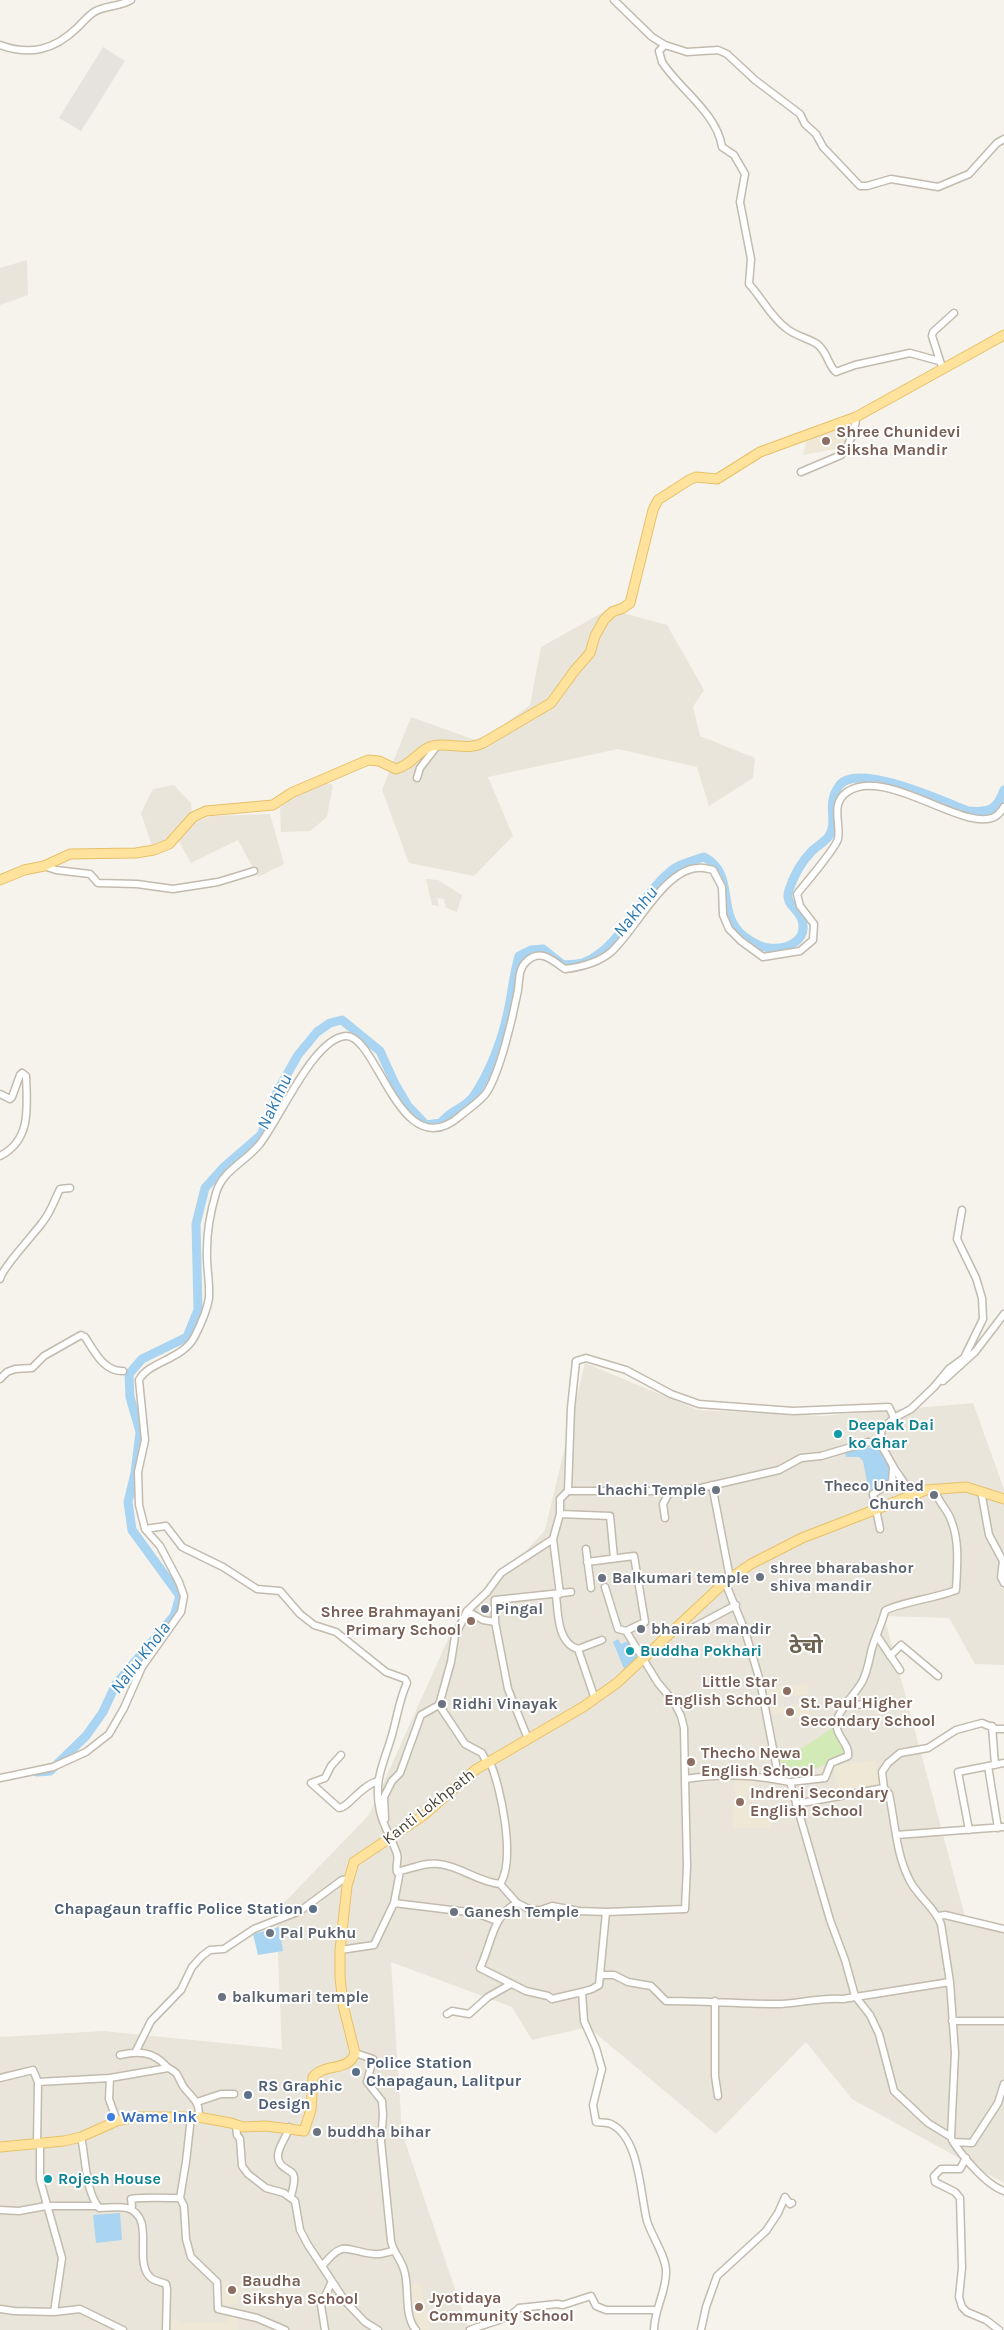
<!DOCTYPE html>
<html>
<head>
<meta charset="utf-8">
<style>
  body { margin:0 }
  canvas { display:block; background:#f6f3ec }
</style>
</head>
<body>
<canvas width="1004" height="2330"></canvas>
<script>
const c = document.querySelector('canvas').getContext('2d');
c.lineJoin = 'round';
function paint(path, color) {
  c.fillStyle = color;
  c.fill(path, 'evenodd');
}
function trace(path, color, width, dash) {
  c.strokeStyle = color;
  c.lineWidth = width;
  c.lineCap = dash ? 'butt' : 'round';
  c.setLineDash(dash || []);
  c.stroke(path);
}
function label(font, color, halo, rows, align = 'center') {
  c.font = font + ' Karla,"Noto Sans Devanagari",sans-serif';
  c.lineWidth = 4;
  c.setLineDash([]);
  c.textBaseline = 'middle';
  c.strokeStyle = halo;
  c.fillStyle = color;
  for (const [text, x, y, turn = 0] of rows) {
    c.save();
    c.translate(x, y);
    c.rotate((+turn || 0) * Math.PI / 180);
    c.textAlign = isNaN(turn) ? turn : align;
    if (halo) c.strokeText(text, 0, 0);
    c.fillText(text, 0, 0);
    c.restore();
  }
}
paint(new Path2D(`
  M27 260 28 295 0 305V268Z
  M609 609 667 625 704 690 693 707 700 736 755 758 753 778 709 806 697 767 618 749 488 777 513 836 474 876 409 863 382 790 411 717 481 742 530 705 541 647Z
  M321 781 333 785 327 817 310 831 281 832 280 808 303 787Z
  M174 785 191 803 193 823 212 816 270 814 284 864 258 877 238 840 191 863 177 838 153 849 141 813 153 789Z
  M426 879 438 880 462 895 457 912 446 908 444 899 437 898 439 906 432 905Z
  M585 1363 698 1410 822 1416 973 1403 1004 1489V1665L975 1664 949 1618 884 1616 966 1920 1004 1928V2183L852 2099 806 2042 716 2134 588 2027 532 2040 512 2007 391 1962 402 2133 469 2330H0V2037L103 2031 282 2049 276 1911 369 1815 449 1637 545 1530Z`), '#eae5da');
paint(new Path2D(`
  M103 47 125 61 81 131 59 118Z`), '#e6e2dd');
paint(new Path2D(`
  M855 421 841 448 803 455 808 435Z
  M807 1684 808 1694 794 1696H767L766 1687Z
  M809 1704 810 1715 783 1720V1713L770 1715 769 1708Z
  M876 1760 879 1786 838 1791 834 1766Z
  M735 1777H753V1791L747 1793 748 1805 753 1806 754 1815 771 1817V1828H733Z
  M227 2281 230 2286 242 2285 243 2295H250L253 2308H248L245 2297 238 2296V2304L222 2305V2282Z
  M420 2283 431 2330H419L408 2286Z
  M229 2313H237V2330H171L172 2319 180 2320V2323L228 2322Z`), '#efe8d6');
paint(new Path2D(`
  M833 1728 845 1755 796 1778 782 1772 780 1759 802 1748Z`), '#d2eab5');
paint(new Path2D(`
  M861 1447C887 1447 890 1459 891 1482L873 1493 869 1492 863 1461 859 1457H846L845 1452Z
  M618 1639 621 1644 630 1640 640 1656 625 1671 613 1642Z
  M279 1927 283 1951 258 1955 253 1934Z
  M120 2213 122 2240 96 2243 93 2215Z`), '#a9d4f2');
trace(new Path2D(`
  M37 1772 50 1771 86 1736 103 1712 116 1684 174 1616 180 1596 132 1530 128 1502 135 1473 140 1432 130 1397 129 1374 142 1359 187 1337 198 1310 196 1224 205 1188 223 1168 261 1135 278 1090 298 1055 317 1032 330 1023 342 1020 380 1051 395 1084 408 1106 426 1125 441 1123C451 1109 463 1110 473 1097 489 1074 501 1043 507 1016 512 996 513 976 519 956L531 950 543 949 563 965C570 964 579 965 585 962 623 946 641 892 675 868 683 863 695 860 704 857 738 875 714 914 745 937 752 942 760 947 769 948 787 950 808 941 802 920 798 908 784 904 789 890 794 875 800 863 812 851 817 846 825 842 829 836 839 820 825 806 839 786 856 761 945 802 968 811 989 813 997 810 1004 790`), '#a9d4f2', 9);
const minor = new Path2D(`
  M614 0 652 37 665 45 687 52 718 50 727 54 755 80 800 114 805 124 816 134 823 147 860 186H867L891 179 938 187 969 174 997 143 1004 139
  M0 45C30 56 54 50 77 28 83 22 88 16 94 12 106 5 120 7 131 0
  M665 45 659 51 662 62C680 90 717 113 722 147L734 155 745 174 740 202 751 259 749 284C762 298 771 317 786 328 795 336 808 338 817 344 828 352 828 366 836 372L855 365 910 353 939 361
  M941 364 932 336 933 332 954 313
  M801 472 841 455C849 446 856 428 856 417
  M417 778 420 768 437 746
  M44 866 56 870 90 874 98 883 137 884 173 889 218 882 254 871
  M0 1094 10 1099 12 1097 20 1075 22 1073 26 1076C27 1106 32 1140 0 1156
  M0 1279C2 1268 34 1234 42 1223 51 1212 54 1201 60 1189L70 1188
  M0 1379 7 1372 15 1369 32 1368 44 1356 81 1335 85 1337C94 1351 104 1372 123 1371
  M943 1381 975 1352 1004 1314
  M712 1485 730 1578
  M568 1491H670
  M981 1491 989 1535 1003 1561 1001 1577 1004 1583
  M911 1496C907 1485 902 1480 896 1471 890 1462 887 1453 879 1443L882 1429 894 1418 911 1409 934 1387 949 1369 964 1358 983 1319 982 1298 976 1278 957 1239 962 1210
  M560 1514 610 1516 614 1558
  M665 1518 663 1504 670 1491 701 1488 779 1470 801 1458 821 1456 868 1442 879 1443
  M145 1529 166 1526 182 1547 223 1567 257 1589 280 1591 300 1614 314 1625 336 1632 386 1672 405 1679 407 1683C399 1700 397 1718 392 1735 384 1763 373 1780 380 1811 383 1826 392 1839 397 1854 399 1860 395 1865 397 1872L400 1871
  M880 1529 873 1494 892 1482 893 1467
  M553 1539 560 1594
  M586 1549 591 1588
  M587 1562 634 1556 645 1622 626 1631 618 1629 605 1587
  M725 1582 745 1631 760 1681 779 1780 790 1782 825 1778 831 1763 848 1756C850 1743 834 1736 837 1721 839 1709 856 1693 862 1682 869 1669 869 1657 873 1645 877 1633 882 1623 885 1611 893 1604 941 1597 956 1590 957 1568 960 1541 951 1520 947 1508 937 1502 935 1489
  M556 1595C558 1612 557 1643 578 1649L595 1699
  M467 1611 483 1620 495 1622
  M680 1624 687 1631 736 1605
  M626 1631 658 1683 674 1702 681 1716 684 1728 685 1779C717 1774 747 1774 779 1780
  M877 1636 900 1670
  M578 1649 602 1640
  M890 1656 901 1645 938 1676
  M439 1705 451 1662 455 1636 467 1611 487 1592 501 1573 553 1539 560 1514V1499L568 1491 571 1408 576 1361 586 1358 626 1370 671 1394 699 1404 793 1411 889 1407 894 1418
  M846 1705 878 1704
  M992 1726 995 1765
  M528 1739 508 1689 495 1622V1600L571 1592
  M341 1755 331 1766 325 1778 311 1783 339 1808C348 1808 360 1786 378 1781
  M489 1760C501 1786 516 1860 500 1884L517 1903
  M988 1766 998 1828
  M0 1778 53 1767 86 1752 109 1734 124 1708 142 1667 181 1612 184 1596 179 1582 160 1546 145 1529 139 1505 138 1472 145 1440 139 1380C149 1361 183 1360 195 1336 201 1324 207 1311 209 1298 210 1281 206 1265 207 1249 207 1231 211 1210 216 1193 222 1171 245 1162 259 1145 279 1121 313 1038 346 1036 378 1035 400 1168 460 1116 468 1109 481 1101 487 1092 500 1071 512 1021 517 995 520 984 517 969 527 961 541 948 553 961 565 969 581 967 598 963 611 952 635 931 664 869 698 868 703 867 709 869 713 870L722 887 723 915 729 929 741 941 763 957 800 951 813 940 814 924 800 906 797 894C805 884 836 848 838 839 841 823 830 804 847 792 886 765 967 835 996 816 999 814 1002 810 1004 807
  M790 1782 830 1920 845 1960 855 1996 870 2015 879 2034 894 2091 928 2123 951 2137 955 2053 950 1982 941 1924C934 1906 916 1896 908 1877 896 1852 895 1822 889 1794L884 1788 796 1804
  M884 1788 882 1772 888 1763 900 1753 928 1748 956 1730 982 1723 996 1729H1004
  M385 1819 384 1797 392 1781 400 1773 421 1715 439 1705 465 1744 482 1753 487 1763
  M969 1830 958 1772 1004 1763
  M896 1835 1004 1827
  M394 1903 400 1871C413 1868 426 1862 439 1864 460 1866 478 1882 500 1884
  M938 1916 945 1915 1004 1929
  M340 1950 374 1945 394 1903 476 1913 497 1921
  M600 1975H614L628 1982 651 1986 666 2001C704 2001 743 2004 781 2004 802 2003 821 1997 843 1999L950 1982
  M582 1992 552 1999 548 1996 526 1991 480 1968C492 1943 492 1916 517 1903L531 1910H541L552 1906 579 1911 606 1912
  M715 2001V2076L718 2096
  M447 2014 452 2011 469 2014 488 1997 511 1984
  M952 2021H1004
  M136 2051 151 2021 181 1990 192 1967 202 1956 210 1950 224 1949 254 1929 300 1911 342 1880 349 1879
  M355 2053 373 2059 367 2082 382 2101 383 2115 381 2141 391 2241C393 2252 401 2259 404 2270 410 2287 403 2315 416 2330
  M120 2055C138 2051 153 2051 166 2066 169 2069 173 2070 176 2073 180 2078 181 2085 186 2090 194 2099 201 2104 198 2117
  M0 2078 33 2070 38 2082 37 2144
  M110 2078 168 2068
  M38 2082 110 2078 109 2099 117 2121
  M197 2102 221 2094H234
  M191 2117 186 2162 180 2198 184 2206 186 2239 191 2257 217 2282 218 2309 257 2318 285 2330
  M236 2125 237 2135 240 2139 242 2166 248 2174 266 2188 284 2193 295 2201 300 2230 308 2245 345 2301 365 2322 378 2330
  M289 2127C287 2138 277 2147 278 2157 279 2170 294 2169 294 2177 295 2183 292 2191 291 2197
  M81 2137C86 2159 85 2190 99 2208 108 2208 119 2206 127 2208 157 2217 132 2262 151 2278 155 2281 161 2282 166 2284L167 2289 166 2330
  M952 2140C962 2156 986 2185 1004 2191
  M954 2142 972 2143 998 2103 1004 2084
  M40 2144V2180L62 2258 54 2312
  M966 2158 960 2169H941L934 2176 935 2182 955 2192 960 2198 962 2268 959 2297 962 2307 967 2312 986 2320 999 2330
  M130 2209 132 2206 131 2199C138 2197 170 2198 180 2198
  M0 2210 19 2211 46 2206H97
  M323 2265C345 2238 346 2252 374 2254 381 2255 387 2252 393 2251
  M0 2309 14 2311 54 2312 80 2309 123 2330
  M325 2330 321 2305 332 2281
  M470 2330C484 2324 510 2319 519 2308L557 2304 563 2305 591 2296 596 2306 606 2310H657
  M654 2330C654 2309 667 2291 666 2271 666 2256 652 2237 647 2221 640 2194 640 2138 611 2124 607 2122 600 2123 596 2122L593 2105 602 2069 596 2048 584 2021 582 1992 592 1989 599 1985 606 1912 685 1909 687 1866 685 1779
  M701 2330 706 2307 717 2276 766 2231 778 2213 785 2197 790 2204 792 2203`);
const major = new Path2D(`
  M0 880 24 870 44 866 70 854 136 853 154 850 169 844 193 817 206 811 273 805 291 793 368 760 379 761 396 769C412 765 418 750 432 746 448 742 467 751 483 743L551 703 575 670 590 653 595 636 604 620 612 612 623 608 630 603 653 510 658 500 689 480 696 477 717 479 760 452 856 417 1004 335
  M0 2147 64 2141 81 2137 117 2121 135 2117H198L231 2123 243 2127 266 2126 304 2131 311 2110 313 2077C324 2063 349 2072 355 2053L343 2005 340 1977V1950L347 1886 354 1862 424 1815 475 1770 583 1707 617 1683 725 1582 751 1564 802 1538 926 1490 966 1487 1004 1499`);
trace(minor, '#c2bbae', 9);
trace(major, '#e6c16a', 11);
trace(minor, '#fff', 6);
trace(major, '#ffe39c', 9);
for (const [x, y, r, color] of [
  [826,441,5,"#8d6e63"],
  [838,1434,5,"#0f9aa8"],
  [716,1490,5,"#6b7280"],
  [934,1495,5,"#6b7280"],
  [760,1577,5,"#6b7280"],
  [602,1578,5,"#6b7280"],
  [485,1609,5,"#6b7280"],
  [471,1621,5,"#8d6e63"],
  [641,1629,5,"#6b7280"],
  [630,1651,5,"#0f9aa8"],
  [787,1691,5,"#8d6e63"],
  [442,1704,5,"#6b7280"],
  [790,1712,5,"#8d6e63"],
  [691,1762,5,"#8d6e63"],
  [740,1802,5,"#8d6e63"],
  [313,1909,5,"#5c6f8a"],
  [454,1912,5,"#6b7280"],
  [270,1933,5,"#6b7280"],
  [222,1997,5,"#6b7280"],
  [356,2072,5,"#5c6f8a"],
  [248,2095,5,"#5c6f8a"],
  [111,2117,5,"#3f7fe0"],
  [317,2132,5,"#6b7280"],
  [48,2179,5,"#0f9aa8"],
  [232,2290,5,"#8d6e63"],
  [419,2307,5,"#8d6e63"]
]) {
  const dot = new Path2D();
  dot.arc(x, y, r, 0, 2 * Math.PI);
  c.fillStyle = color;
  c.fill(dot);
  trace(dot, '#fff', 2);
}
label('bold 16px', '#785e54', '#fff', [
  ["Shree Chunidevi",836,432],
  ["Siksha Mandir",836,450],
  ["Shree Brahmayani",461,1612,"right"],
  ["Primary School",461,1630,"right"],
  ["Little Star",777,1682,"right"],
  ["English School",777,1700,"right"],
  ["St. Paul Higher",800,1703],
  ["Secondary School",800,1721],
  ["Thecho Newa",701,1753],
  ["English School",701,1771],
  ["Indreni Secondary",750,1793],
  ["English School",750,1811],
  ["Baudha",242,2281],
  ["Sikshya School",242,2299],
  ["Jyotidaya",429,2298],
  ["Community School",429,2316]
], 'left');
label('bold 16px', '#0d838f', '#fff', [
  ["Deepak Dai",848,1425],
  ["ko Ghar",848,1443],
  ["Buddha Pokhari",640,1651],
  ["Rojesh House",58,2179]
], 'left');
label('bold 16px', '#5b616d', '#fff', [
  ["Theco United",924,1486,"right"],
  ["Church",924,1504,"right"],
  ["Lhachi Temple",706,1490,"right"],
  ["shree bharabashor",770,1568],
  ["shiva mandir",770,1586],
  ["Balkumari temple",612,1578],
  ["Pingal",495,1609],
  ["bhairab mandir",651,1629],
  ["Ridhi Vinayak",452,1704],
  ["Ganesh Temple",464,1912],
  ["Pal Pukhu",280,1933],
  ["balkumari temple",232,1997],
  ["buddha bihar",327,2132]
], 'left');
label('16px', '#4b4439', '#fff', [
  ["Kanti Lokhpath",429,1807,-38]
]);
label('bold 16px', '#4e5e75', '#fff', [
  ["Chapagaun traffic Police Station",303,1909,"right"],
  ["Police Station",366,2063],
  ["Chapagaun, Lalitpur",366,2081],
  ["RS Graphic",258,2086],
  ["Design",258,2104]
], 'left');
label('bold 16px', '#366cbe', '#fff', [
  ["Wame Ink",121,2117]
], 'left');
label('italic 18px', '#2e7ab2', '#fff', [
  ["Nakhhu",636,912,-51],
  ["Nakhhu",275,1102,-65],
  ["Nallu Khola",141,1658,-52]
]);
label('bold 21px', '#6e6250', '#fff', [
  ["ठेचो",806,1647]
]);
</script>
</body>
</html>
